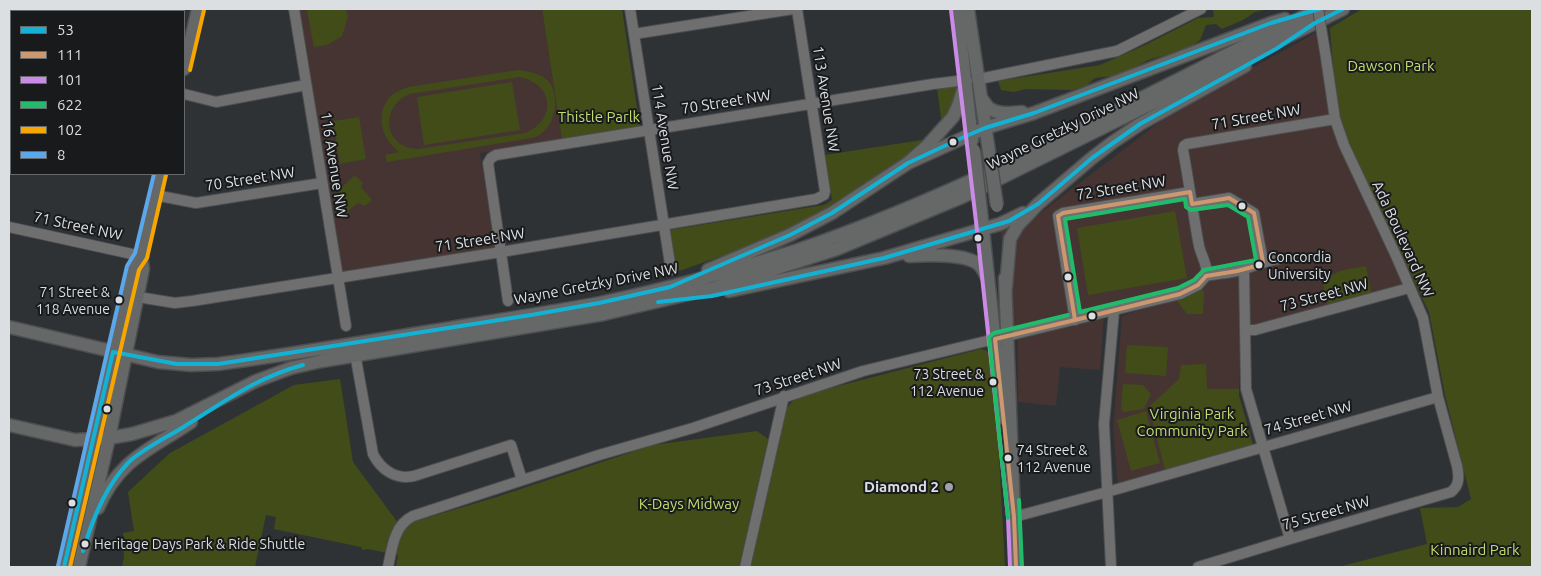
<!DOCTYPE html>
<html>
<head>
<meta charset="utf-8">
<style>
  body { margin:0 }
  #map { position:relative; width:1541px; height:576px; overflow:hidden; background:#2f3235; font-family:Ubuntu,sans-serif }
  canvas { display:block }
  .frame { position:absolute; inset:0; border:10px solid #dcdfe2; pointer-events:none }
  .legend { position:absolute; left:10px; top:10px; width:175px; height:165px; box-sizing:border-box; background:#181a1c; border:1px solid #66696b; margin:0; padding:6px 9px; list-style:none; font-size:15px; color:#dcdfe2 }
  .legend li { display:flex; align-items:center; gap:10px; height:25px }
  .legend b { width:25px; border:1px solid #66696b }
</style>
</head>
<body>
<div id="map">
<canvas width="1541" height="576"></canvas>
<div class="frame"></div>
<ul class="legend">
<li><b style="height:6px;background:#13b2d5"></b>53</li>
<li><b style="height:6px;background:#cd976f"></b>111</li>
<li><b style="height:6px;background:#ca8be6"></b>101</li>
<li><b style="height:6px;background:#20bc6c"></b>622</li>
<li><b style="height:6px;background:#f7a600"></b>102</li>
<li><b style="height:6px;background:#5aa8eb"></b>8</li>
</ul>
</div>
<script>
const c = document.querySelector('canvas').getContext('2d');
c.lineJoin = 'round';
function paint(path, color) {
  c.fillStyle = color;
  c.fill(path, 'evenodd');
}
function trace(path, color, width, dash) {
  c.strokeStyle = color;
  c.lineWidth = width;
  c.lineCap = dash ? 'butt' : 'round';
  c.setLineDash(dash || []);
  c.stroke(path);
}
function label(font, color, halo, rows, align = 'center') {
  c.font = font + ' Ubuntu,sans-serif';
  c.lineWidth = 4;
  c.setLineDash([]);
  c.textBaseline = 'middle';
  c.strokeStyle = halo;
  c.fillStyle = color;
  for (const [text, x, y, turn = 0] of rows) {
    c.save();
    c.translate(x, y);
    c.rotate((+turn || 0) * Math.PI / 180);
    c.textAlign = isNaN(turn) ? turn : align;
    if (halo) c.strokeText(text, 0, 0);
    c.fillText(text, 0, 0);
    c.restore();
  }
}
paint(new Path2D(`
  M298 9H542L562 140 480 153 495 246 493 250 345 273 339 269Z
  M1321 30 1335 119 1409 288 1239 335V396L1253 445 1118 484 1113 429 1122 316 1200 289 1104 313 1100 370 1060 367 1056 406 1018 402V334L1008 336 1006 287 1000 224 1030 221 1174 111Z`), '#453431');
paint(new Path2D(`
  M309 9H346L348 17 342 36 327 45 314 47 307 10Z
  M542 9H622L640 128 562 140Z
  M1213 9H1269L1255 12 1243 20 1222 29 1216 24 1206 25 1200 40 1187 49 1148 60 1121 75 1095 78 1087 85 1072 90 1026 89 1014 92 1001 90 998 81 1100 65 1147 44 1198 18 1214 17Z
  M1362 9H1532V567H1338L1427 544 1420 508 1458 507 1471 499 1445 395 1429 312 1369 187 1342 126 1334 78 1330 28Z
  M518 70C529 71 543 74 550 83 559 98 556 122 542 133 539 136 535 137 531 138L387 162 385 155 399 152C383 139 375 118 388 99 392 93 401 90 408 87ZM520 77C554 84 557 120 525 133L418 149C384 148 379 108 409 94Z
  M512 82 520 130 424 145 417 97Z
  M955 85C961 100 951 118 941 129 926 146 906 158 887 171 855 193 823 215 787 231 751 247 713 259 676 272L669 230 824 205 832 200 825 155 928 139 942 125 937 88Z
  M359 117 366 159 340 164 333 121Z
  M354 176 357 177 363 183 361 187 372 200 365 206 358 203 349 210 348 215 344 218 337 205 341 197 338 191Z
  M1175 211 1187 278 1088 295 1077 228Z
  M1366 266 1372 297 1328 309 1322 277 1335 274 1339 271Z
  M1201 289 1204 292 1203 314H1187L1175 298Z
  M1127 345 1168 347 1166 376 1125 373Z
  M981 349 987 351 990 356 997 418 1005 567H750L783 413 796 397Z
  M1206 364 1207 389H1239V396L1253 445 1165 470 1149 407 1179 379 1181 365Z
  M340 379 353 462 404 531 413 522 500 496 653 445 757 431 768 439 739 567H396L398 555 368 549 363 550 361 547 274 529 276 517 266 515 255 567H122L124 557 123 533 134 531 128 492 170 453 294 385Z
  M1123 384 1143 385 1151 394 1144 409 1124 412 1121 409Z
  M1146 411 1160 463 1131 471 1117 420Z`), '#424c18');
const minor = new Path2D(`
  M294 9 346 326
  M630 9 671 270
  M22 11 23 9
  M9 30 11 31
  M634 34 793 9
  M9 71 11 59
  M979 79 1117 51 1201 9
  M184 94 216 102 306 85
  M9 127 11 128
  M155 195 196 203 322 183
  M1192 204 1229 198 1254 213 1263 262
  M9 227 141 256
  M1244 269 1246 389 1290 539
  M1206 276C1209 268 1201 255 1199 246 1193 214 1189 182 1183 150L1184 146 1187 144 1335 119
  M1206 276C1217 274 1227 273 1237 271 1252 267 1264 261 1279 259
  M138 297 175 303 192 301 501 252 816 199 824 195 825 191 797 9
  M508 301 488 163 491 158 496 155 933 84 966 80
  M1075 320 1058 216 1063 213 1190 192
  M1246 330H1255L1409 288
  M354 348 373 454C381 470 396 480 414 476L511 445 522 480
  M1014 517 1107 492 1438 397
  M388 567C392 548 394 525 413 516L599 455 693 428 863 371 1180 294 1198 285 1206 276
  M745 567 784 396
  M1111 567 1104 424 1114 311
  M1198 567 1290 539 1451 492C1460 485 1459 476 1457 466L1438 397 1423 318 1397 258 1344 145 1335 119 1326 58`);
const major = new Path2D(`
  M957 9 972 140
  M968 9 988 145
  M184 69 198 9
  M981 98C984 101 986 106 989 108 997 115 1013 113 1022 112
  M908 163 985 128 1034 113 1271 23 1285 19
  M981 211 1003 418
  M909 256C926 255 961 253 977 263 981 266 984 271 986 276
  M708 270 790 235 832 213 908 163 927 146 953 117 958 106 966 81
  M1005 278 1016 567
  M1006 287 1010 239 1018 225 1038 204 1092 158 1113 142 1140 124 1245 66
  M729 291 884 258 1000 224 1023 213
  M9 327 158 362 191 365 218 364C287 355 357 343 426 332 484 322 542 314 600 303 667 289 733 271 798 250 979 188 1147 93 1319 9
  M9 425 75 440 109 438 132 434 176 421 256 381 291 368 322 361 604 314 714 288 837 249 962 197 1343 9
  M98 508C119 459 150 450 191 422
  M64 567 117 333 133 267 141 256 160 174
  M79 567 109 438 143 269 141 256`);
trace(minor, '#4c4e50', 12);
trace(major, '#4c4e50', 15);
trace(minor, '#706f70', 10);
trace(major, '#666767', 12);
const minorBridge = new Path2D(`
  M1318 9 1326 58`);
const majorBridge = new Path2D(`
  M988 145 997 206
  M974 150 981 211`);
trace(minorBridge, '#4c4e50', 12, []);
trace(majorBridge, '#4c4e50', 15, []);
trace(minorBridge, '#706f70', 10);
trace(majorBridge, '#666767', 12);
trace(new Path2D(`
  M658 302 712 296 884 258 1009 221 1038 204 1092 158 1140 124 1276 49 1315 23 1343 9
  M83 551C92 520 105 487 128 463 142 449 168 437 185 426 226 401 255 378 303 365
  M64 567 113 352 177 364H218L531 315 599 303 670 287 790 235 832 213 908 163 966 136 985 128 1034 113 1271 23 1319 9`), '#13b2d5', 4);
trace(new Path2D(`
  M1190 192 1192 204 1229 198 1254 213 1263 262 1260 265 1237 271 1206 276 1198 285 1180 294 1075 320 1058 216 1063 213Z
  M1016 567 1014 517 995 339 1075 320`), '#cd976f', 4);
trace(new Path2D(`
  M951 10 977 230 1008 517 1010 567`), '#ca8be6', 4);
trace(new Path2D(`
  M1185 199 1186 207 1191 210 1228 205 1248 217 1256 260 1204 270 1194 280 1178 288 1080 312 1065 219Z
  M1019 500 1022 567
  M1008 518 989 337 994 333 1068 315`), '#20bc6c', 4);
trace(new Path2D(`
  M190 70 204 10
  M70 567 139 270 147 258 166 175`), '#f7a600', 4);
trace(new Path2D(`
  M58 566 127 266 135 253 154 174`), '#5aa8eb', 4);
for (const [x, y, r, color] of [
  [953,142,4.5,"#dcdfe2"],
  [1242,206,4.5,"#dcdfe2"],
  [978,238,4.5,"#dcdfe2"],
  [1259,265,4.5,"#dcdfe2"],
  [1068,277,4.5,"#dcdfe2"],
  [119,300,4.5,"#dcdfe2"],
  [1092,316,4.5,"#dcdfe2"],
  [993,382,4.5,"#dcdfe2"],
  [107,409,4.5,"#dcdfe2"],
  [1008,458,4.5,"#dcdfe2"],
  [949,487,5,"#9fa2a5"],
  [72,503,4.5,"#dcdfe2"],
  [85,544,4.5,"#dcdfe2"]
]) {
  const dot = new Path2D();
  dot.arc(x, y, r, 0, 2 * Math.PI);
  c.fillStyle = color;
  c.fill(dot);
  trace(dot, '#181a1c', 2);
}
label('14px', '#dcdfe2', '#181a1c', [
  ["Concordia",1268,257],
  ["University",1268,274],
  ["71 Street &",110,292,"right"],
  ["118 Avenue",110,309,"right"],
  ["73 Street &",984,374,"right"],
  ["112 Avenue",984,391,"right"],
  ["74 Street &",1017,450],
  ["112 Avenue",1017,467],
  ["Heritage Days Park & Ride Shuttle",94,544]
], 'left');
label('15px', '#c4dc70', '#181a1c', [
  ["Dawson Park",1391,66],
  ["Thistle Parlk",599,117],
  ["Virginia Park",1192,414],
  ["Community Park",1192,431],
  ["K-Days Midway",689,504],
  ["Kinnaird Park",1475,550]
]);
label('15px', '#dcdfe2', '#181a1c', [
  ["113 Avenue NW",826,99,81],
  ["70 Street NW",726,102,-9],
  ["71 Street NW",1256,117,-10],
  ["Wayne Gretzky Drive NW",1063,129,-26],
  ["114 Avenue NW",665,137,81],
  ["116 Avenue NW",334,165,81],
  ["70 Street NW",250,179,-9],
  ["72 Street NW",1121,188,-9],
  ["71 Street NW",78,226,12],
  ["Ada Boulevard NW",1403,239,65],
  ["71 Street NW",480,240,-9],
  ["Wayne Gretzky Drive NW",596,284,-11],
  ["73 Street NW",1324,295,-15],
  ["73 Street NW",798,377,-18],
  ["74 Street NW",1308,418,-16],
  ["75 Street NW",1326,513,-16]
]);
label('bold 15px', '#dcdfe2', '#181a1c', [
  ["Diamond 2",939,487]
], 'right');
</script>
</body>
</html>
